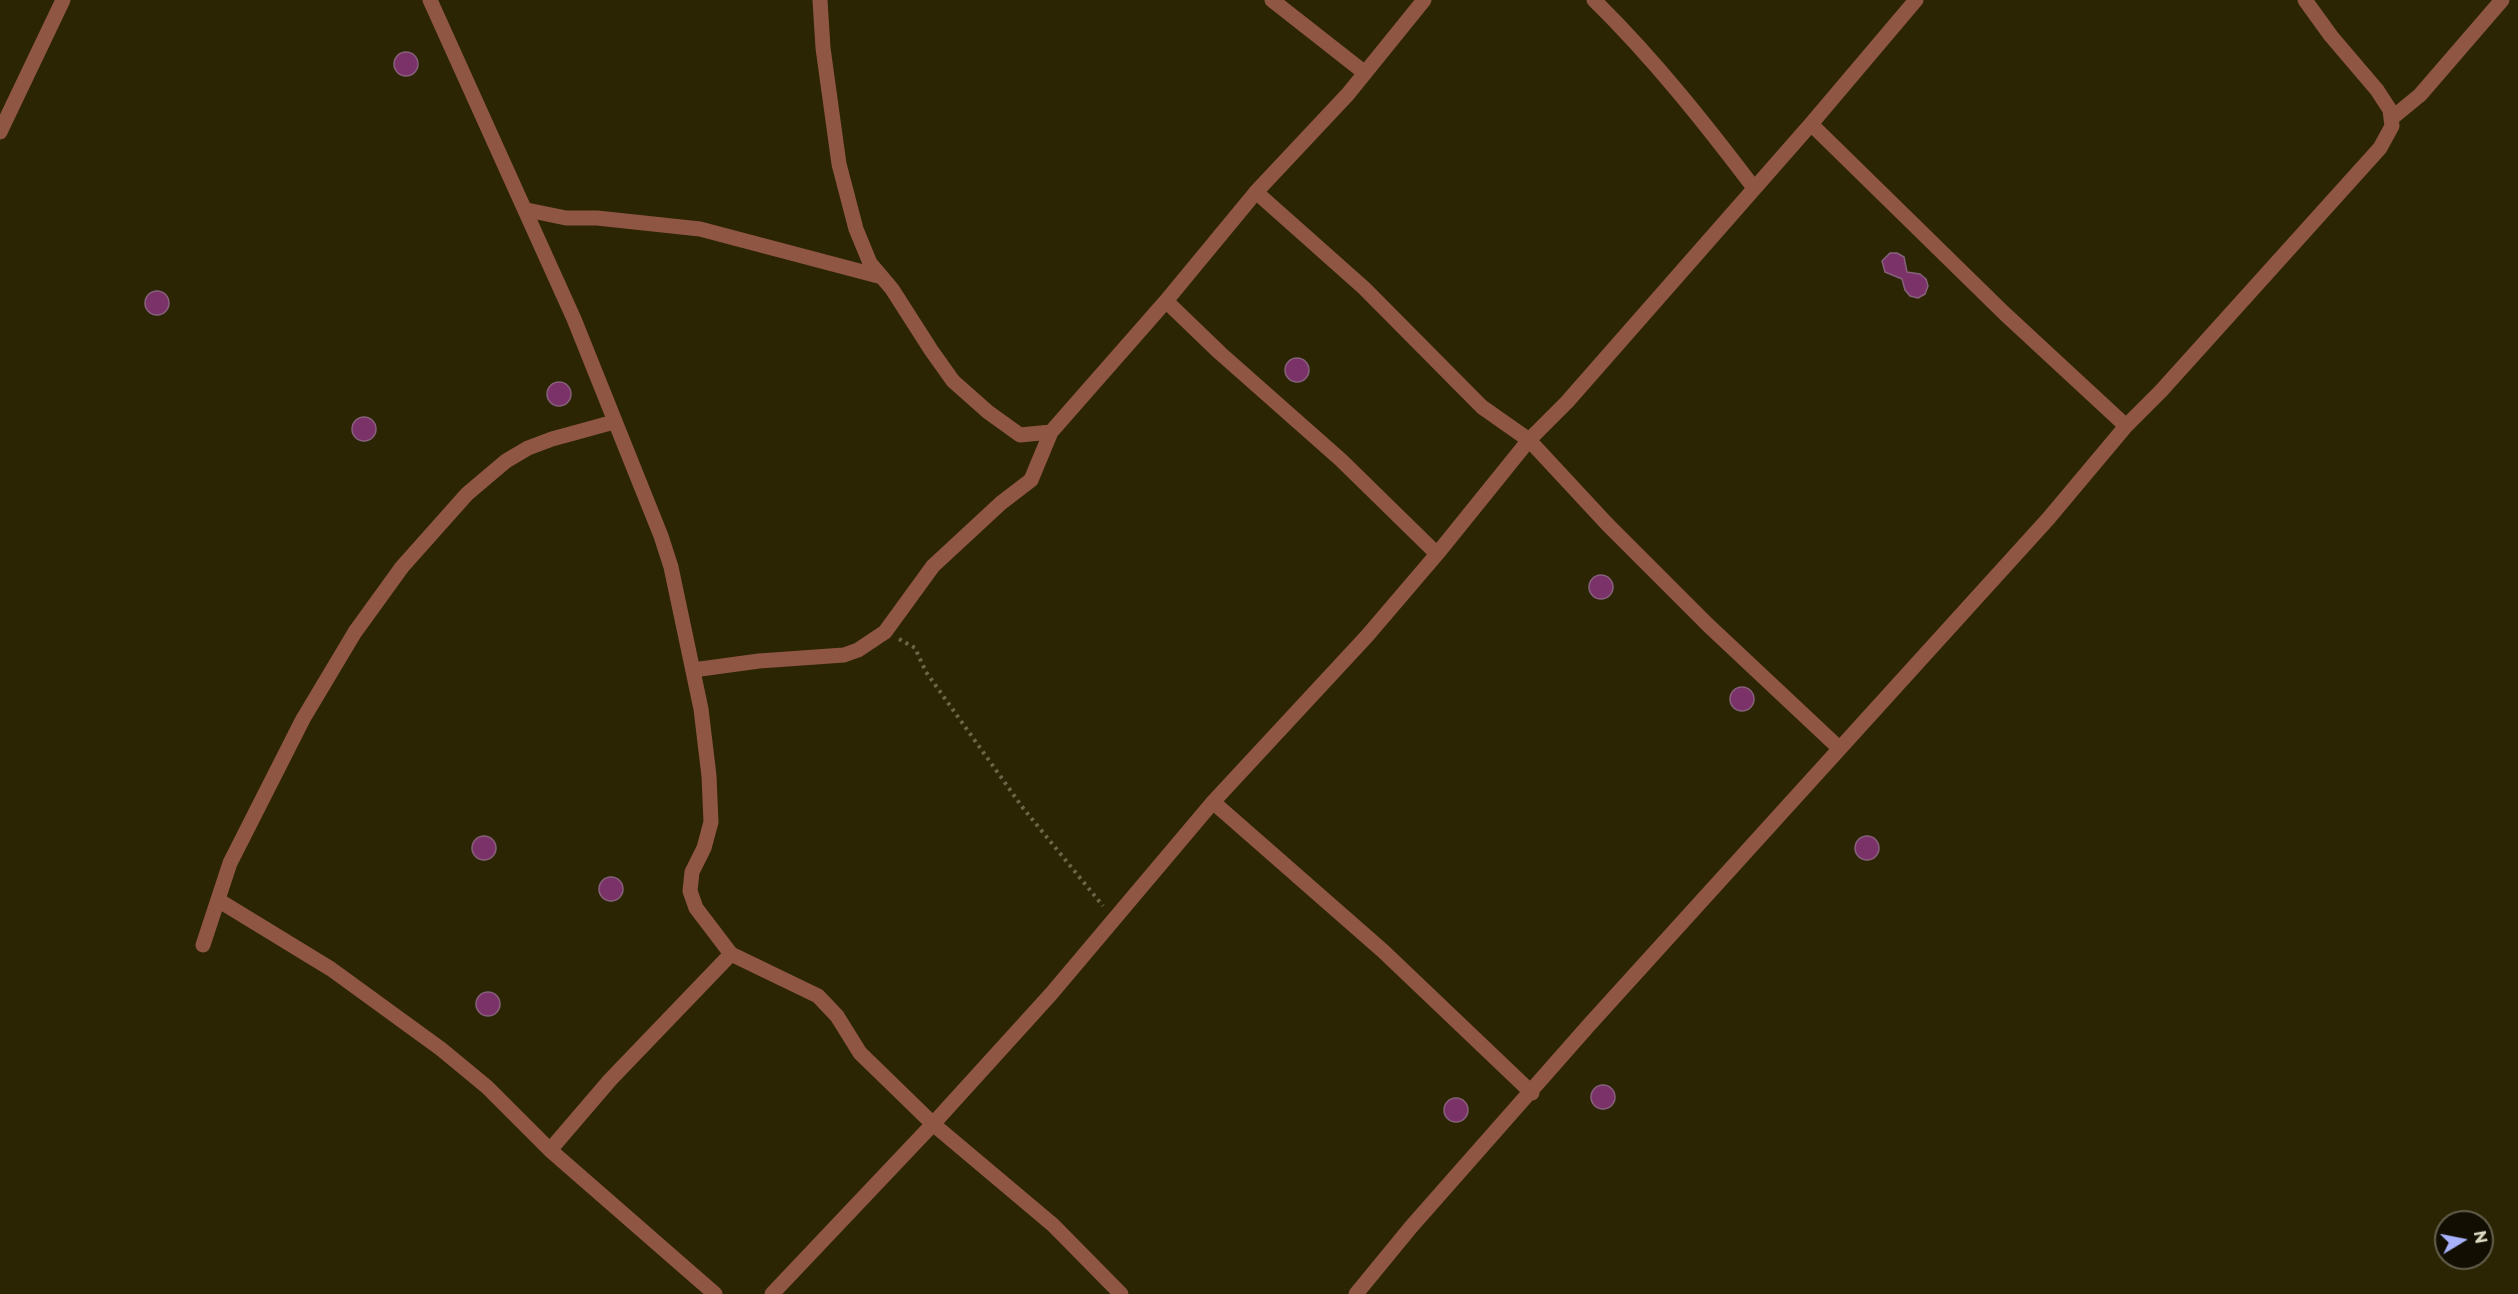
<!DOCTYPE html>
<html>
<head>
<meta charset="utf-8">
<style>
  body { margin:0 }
  #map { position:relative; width:2518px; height:1294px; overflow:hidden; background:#2b2504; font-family:Montserrat,sans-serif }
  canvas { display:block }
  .north { position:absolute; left:2434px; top:1210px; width:60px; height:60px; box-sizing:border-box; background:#120e01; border:2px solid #635e4d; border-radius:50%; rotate:80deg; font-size:16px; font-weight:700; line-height:24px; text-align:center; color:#dcd7c0 }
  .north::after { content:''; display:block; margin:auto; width:21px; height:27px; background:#a7b1fc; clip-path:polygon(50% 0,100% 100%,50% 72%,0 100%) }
</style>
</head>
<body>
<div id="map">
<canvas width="2518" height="1294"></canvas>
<div class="north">N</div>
</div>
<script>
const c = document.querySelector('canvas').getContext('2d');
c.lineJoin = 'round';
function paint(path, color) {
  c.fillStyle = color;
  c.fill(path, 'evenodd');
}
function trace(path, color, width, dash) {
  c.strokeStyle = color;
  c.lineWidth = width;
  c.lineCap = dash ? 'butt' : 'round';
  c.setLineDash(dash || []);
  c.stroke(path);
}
const building = new Path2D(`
  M394 64a12 12 0 1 1 24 0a12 12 0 1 1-24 0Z
  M1890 253H1897L1904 257 1907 272 1920 274 1926 279 1928 286 1925 294 1918 298 1910 296 1905 290 1902 279 1885 272 1882 261Z
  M145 303a12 12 0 1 1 24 0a12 12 0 1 1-24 0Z
  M1285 370a12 12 0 1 1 24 0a12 12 0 1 1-24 0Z
  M547 394a12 12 0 1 1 24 0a12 12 0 1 1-24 0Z
  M352 429a12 12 0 1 1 24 0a12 12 0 1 1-24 0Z
  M1589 587a12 12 0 1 1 24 0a12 12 0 1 1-24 0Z
  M1730 699a12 12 0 1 1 24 0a12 12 0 1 1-24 0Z
  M1855 848a12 12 0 1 1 24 0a12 12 0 1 1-24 0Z
  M472 848a12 12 0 1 1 24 0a12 12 0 1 1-24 0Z
  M599 889a12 12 0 1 1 24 0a12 12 0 1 1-24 0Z
  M476 1004a12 12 0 1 1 24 0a12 12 0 1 1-24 0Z
  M1591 1097a12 12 0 1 1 24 0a12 12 0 1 1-24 0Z
  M1444 1110a12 12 0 1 1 24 0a12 12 0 1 1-24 0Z`);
paint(building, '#7b3269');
trace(building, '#87617b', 1.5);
trace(new Path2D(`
  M899 639 915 648 926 672 1023 808 1103 906`), '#6b6648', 4, [3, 4.5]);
trace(new Path2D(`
  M430 0 574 319 661 536 671 567 701 709 709 776 711 822 704 848 692 872 690 891 696 908 731 954 818 996 837 1016 860 1053 933 1124 1053 1225 1121 1294
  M820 0 823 48 839 164 856 229 870 263 892 289 931 350 953 381 988 412 1020 435 1051 432
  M1272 0 1365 73
  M1594 0C1653 58 1704 122 1754 188
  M2392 118 2420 95 2502 0
  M1811 124 2004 313 2126 426
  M0 132 63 0
  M1256 192 1364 288 1482 407 1529 440 1608 525 1708 625 1839 748
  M527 210 566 218H597L700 229 882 277
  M1166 301 1220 353 1341 460 1437 554
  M693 670 759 661 844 655 858 650 885 632 933 566 1001 503 1031 480 1051 432 1166 301 1256 192 1348 94 1424 0
  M1213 802 1383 951 1532 1093
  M218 900 331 969 441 1049 487 1087 550 1150 715 1294
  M203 945 230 863 303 719 355 632 402 567 467 494 506 461 528 448 552 439 614 422
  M550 1150 610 1080 731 954
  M772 1294 933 1124 1051 994 1213 802 1367 636 1437 554 1529 440 1567 402 1811 124 1916 0
  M1356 1294 1411 1227 1589 1025 2048 519 2126 426 2161 391 2380 148 2392 126 2390 110 2377 90 2331 36 2305 0`), '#905644', 15);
</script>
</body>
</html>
